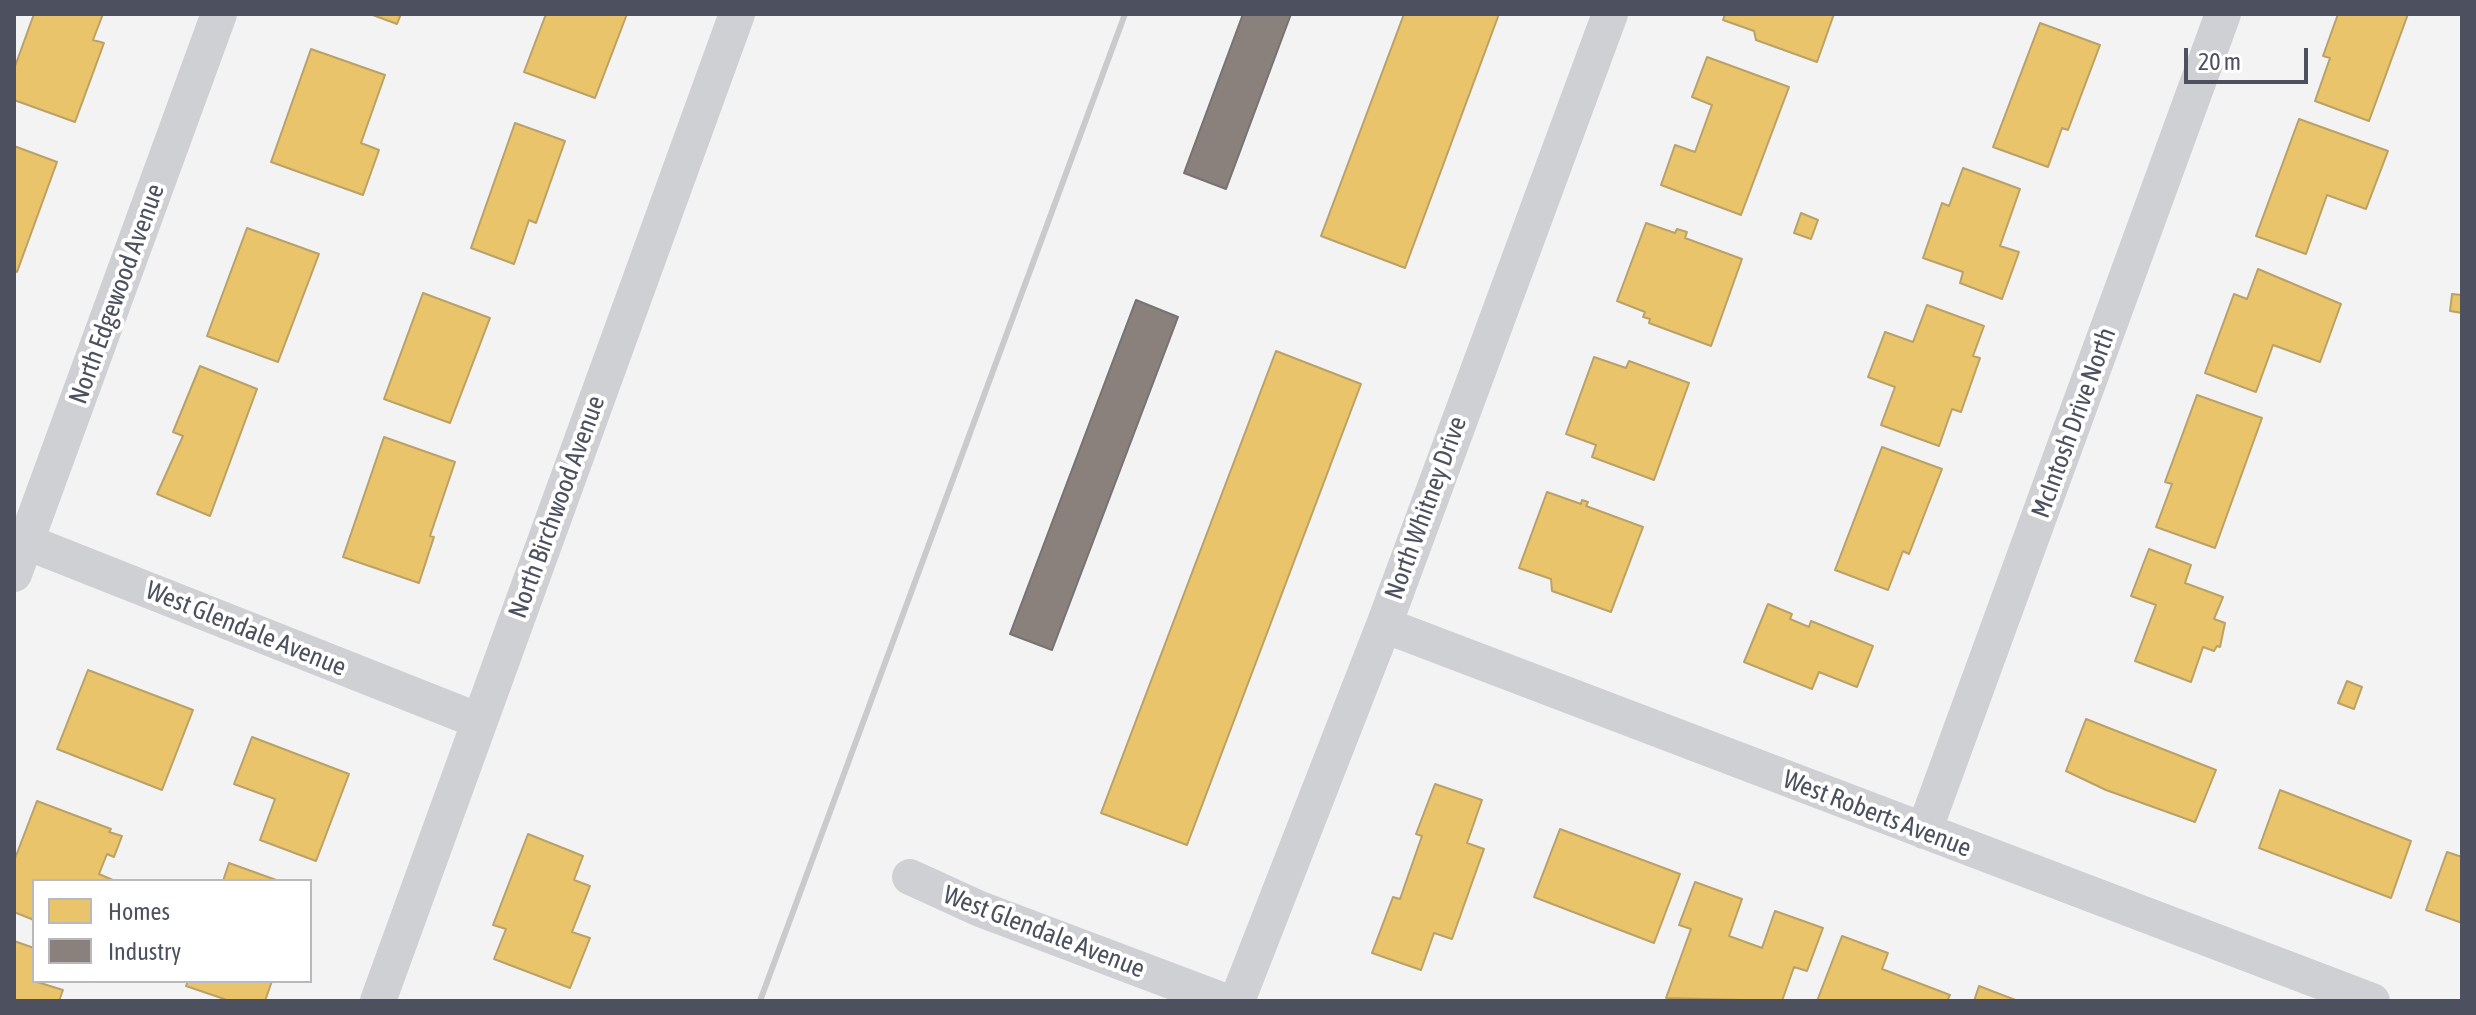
<!DOCTYPE html>
<html>
<head>
<meta charset="utf-8">
<style>
  body { margin:0 }
  #map { position:relative; width:2476px; height:1015px; overflow:hidden; background:#f4f3f3; font-family:"Asap Condensed",sans-serif }
  canvas { display:block }
  .frame { position:absolute; inset:0; border:16px solid #4c505f; pointer-events:none }
  .legend { position:absolute; left:32px; top:879px; width:280px; height:104px; box-sizing:border-box; background:#fff; border:2px solid #b7b9bf; margin:0; padding:10px 14px; list-style:none; font-size:24px; color:#4c505f }
  .legend li { display:flex; align-items:center; gap:16px; height:40px }
  .legend b { width:40px; border:2px solid #b7b9bf }
  .scale { position:absolute; left:2184px; top:48px; width:124px; height:36px; box-sizing:border-box; border:4px solid #4c505f; border-top:0; padding-left:10px; font-size:24px; line-height:28px; white-space:nowrap; color:#4c505f; -webkit-text-stroke:6px #fff; paint-order:stroke }
</style>
</head>
<body>
<div id="map">
<canvas width="2476" height="1015"></canvas>
<div class="frame"></div>
<ul class="legend">
<li><b style="height:22px;background:#e9c46a"></b>Homes</li>
<li><b style="height:22px;background:#8a817c"></b>Industry</li>
</ul>
<div class="scale">20 m</div>
</div>
<script>
const c = document.querySelector('canvas').getContext('2d');
c.lineJoin = 'round';
function paint(path, color) {
  c.fillStyle = color;
  c.fill(path, 'evenodd');
}
function trace(path, color, width, dash) {
  c.strokeStyle = color;
  c.lineWidth = width;
  c.lineCap = dash ? 'butt' : 'round';
  c.setLineDash(dash || []);
  c.stroke(path);
}
function label(font, color, halo, rows, align = 'center') {
  c.font = font + ' "Asap Condensed",sans-serif';
  c.lineWidth = 8;
  c.setLineDash([]);
  c.textBaseline = 'middle';
  c.strokeStyle = halo;
  c.fillStyle = color;
  for (const [text, x, y, turn = 0] of rows) {
    c.save();
    c.translate(x, y);
    c.rotate((+turn || 0) * Math.PI / 180);
    c.textAlign = isNaN(turn) ? turn : align;
    if (halo) c.strokeText(text, 0, 0);
    c.fillText(text, 0, 0);
    c.restore();
  }
}
const homes = new Path2D(`
  M34 14H103L93 40 104 43 75 122 14 100V69Z
  M370 14H401L397 24Z
  M546 14H627L595 98 524 72Z
  M1404 14H1499L1405 268 1321 236Z
  M1725 14H1834L1817 62 1756 40 1754 31 1723 20Z
  M2338 14H2408L2369 121 2315 101 2330 58 2323 56Z
  M2040 23 2100 45 2068 130 2062 128 2048 167 1993 147Z
  M311 49 385 75 361 143 379 150 363 195 271 162Z
  M1707 57 1789 87 1741 215 1661 185 1675 145 1695 152 1712 105 1692 97Z
  M2299 119 2388 151 2366 209 2327 195 2306 254 2256 236Z
  M515 123 565 141 536 223 529 220 514 264 471 248Z
  M14 146 57 162 17 272 14 270Z
  M1963 168 2020 189 2000 246 2019 252 2002 299 1960 283 1963 272 1923 258 1942 203 1949 206Z
  M1801 213 1818 220 1811 239 1794 233Z
  M1646 223 1675 233 1677 229 1687 232 1685 238 1742 259 1711 346 1649 323 1650 319 1643 317 1645 312 1617 301Z
  M247 228 319 254 278 362 207 336Z
  M2258 269 2341 304 2320 362 2273 345 2256 392 2205 373 2234 294 2247 299Z
  M423 293 490 318 450 423 384 399Z
  M2452 294 2462 295V313L2450 311Z
  M1927 305 1984 326 1973 356 1980 358 1961 412 1952 409 1939 446 1881 425 1895 387 1868 377 1885 332 1913 342Z
  M1276 351 1361 384 1187 845 1101 813Z
  M1594 357 1626 368 1629 361 1689 383 1654 480 1592 457 1596 445 1566 434Z
  M200 366 257 389 210 516 157 494 183 436 173 432Z
  M2197 395 2262 418 2215 548 2156 527 2172 484 2165 482Z
  M384 437 455 462 430 536 434 537 419 583 343 557Z
  M1882 447 1942 469 1909 554 1903 551 1888 590 1835 570Z
  M1547 492 1581 504 1582 500 1588 502 1586 506 1643 527 1611 612 1552 591 1551 579 1519 568Z
  M2149 549 2191 565 2185 583 2223 597 2214 619 2225 623 2220 647 2217 646 2214 651 2203 647 2191 682 2135 661 2156 605 2131 596Z
  M1768 604 1792 614 1790 619 1809 627 1811 621 1873 646 1857 687 1819 672 1812 689 1744 662Z
  M88 670 193 710 162 790 57 749Z
  M2347 681 2362 687 2354 709 2338 703Z
  M2086 719 2216 770 2195 822 2106 790 2066 771Z
  M252 737 349 774 316 861 260 840 275 799 234 784Z
  M1435 784 1482 800 1467 843 1484 849 1452 939 1434 933 1421 970 1372 953 1393 897 1400 899 1422 836 1416 834Z
  M2280 790 2411 841 2391 898 2259 848Z
  M37 801 111 829 109 832 122 836 114 857 107 854 99 874 115 881H34V920L14 912V861Z
  M1560 829 1680 874 1654 943 1534 897Z
  M528 834 583 856 574 880 590 886 572 932 590 938 570 988 494 959 506 929 493 925Z
  M2447 852 2462 857V923L2426 910Z
  M229 863 279 881H223Z
  M1695 882 1742 899 1729 936 1762 948 1775 911 1823 928 1807 971 1794 967 1782 1001 1666 998 1691 929 1679 925Z
  M1842 936 1888 953 1882 969 1950 995 1947 1001H1817Z
  M14 941 34 948V981L63 990 59 1001H14Z
  M188 981H272L265 1001H230L186 986Z
  M1979 986 2018 1001H1974Z`);
paint(homes, '#e9c46a');
trace(homes, '#baa167', 2);
const industry = new Path2D(`
  M1243 14H1291L1226 189 1184 173Z
  M1136 300 1178 317 1052 650 1010 634Z`);
paint(industry, '#8a817c');
trace(industry, '#777273', 2);
trace(new Path2D(`
  M14 537 479 721
  M14 574 219 14
  M1384 625 2372 1001
  M1924 831 2223 14
  M910 877 980 909 1224 1001
  M378 1001 737 14
  M1237 1001 1384 625 1610 14`), '#cfd0d4', 36);
trace(new Path2D(`
  M760 1001 1125 14`), '#cacacd', 6);
label('26px', '#4c505f', '#fff', [
  ["North Edgewood Avenue",117,294,-70],
  ["McIntosh Drive North",2074,423,-70],
  ["North Birchwood Avenue",557,507,-70],
  ["North Whitney Drive",1426,508,-70],
  ["West Glendale Avenue",246,629,22],
  ["West Roberts Avenue",1877,814,21],
  ["West Glendale Avenue",1044,932,21]
]);
</script>
</body>
</html>
